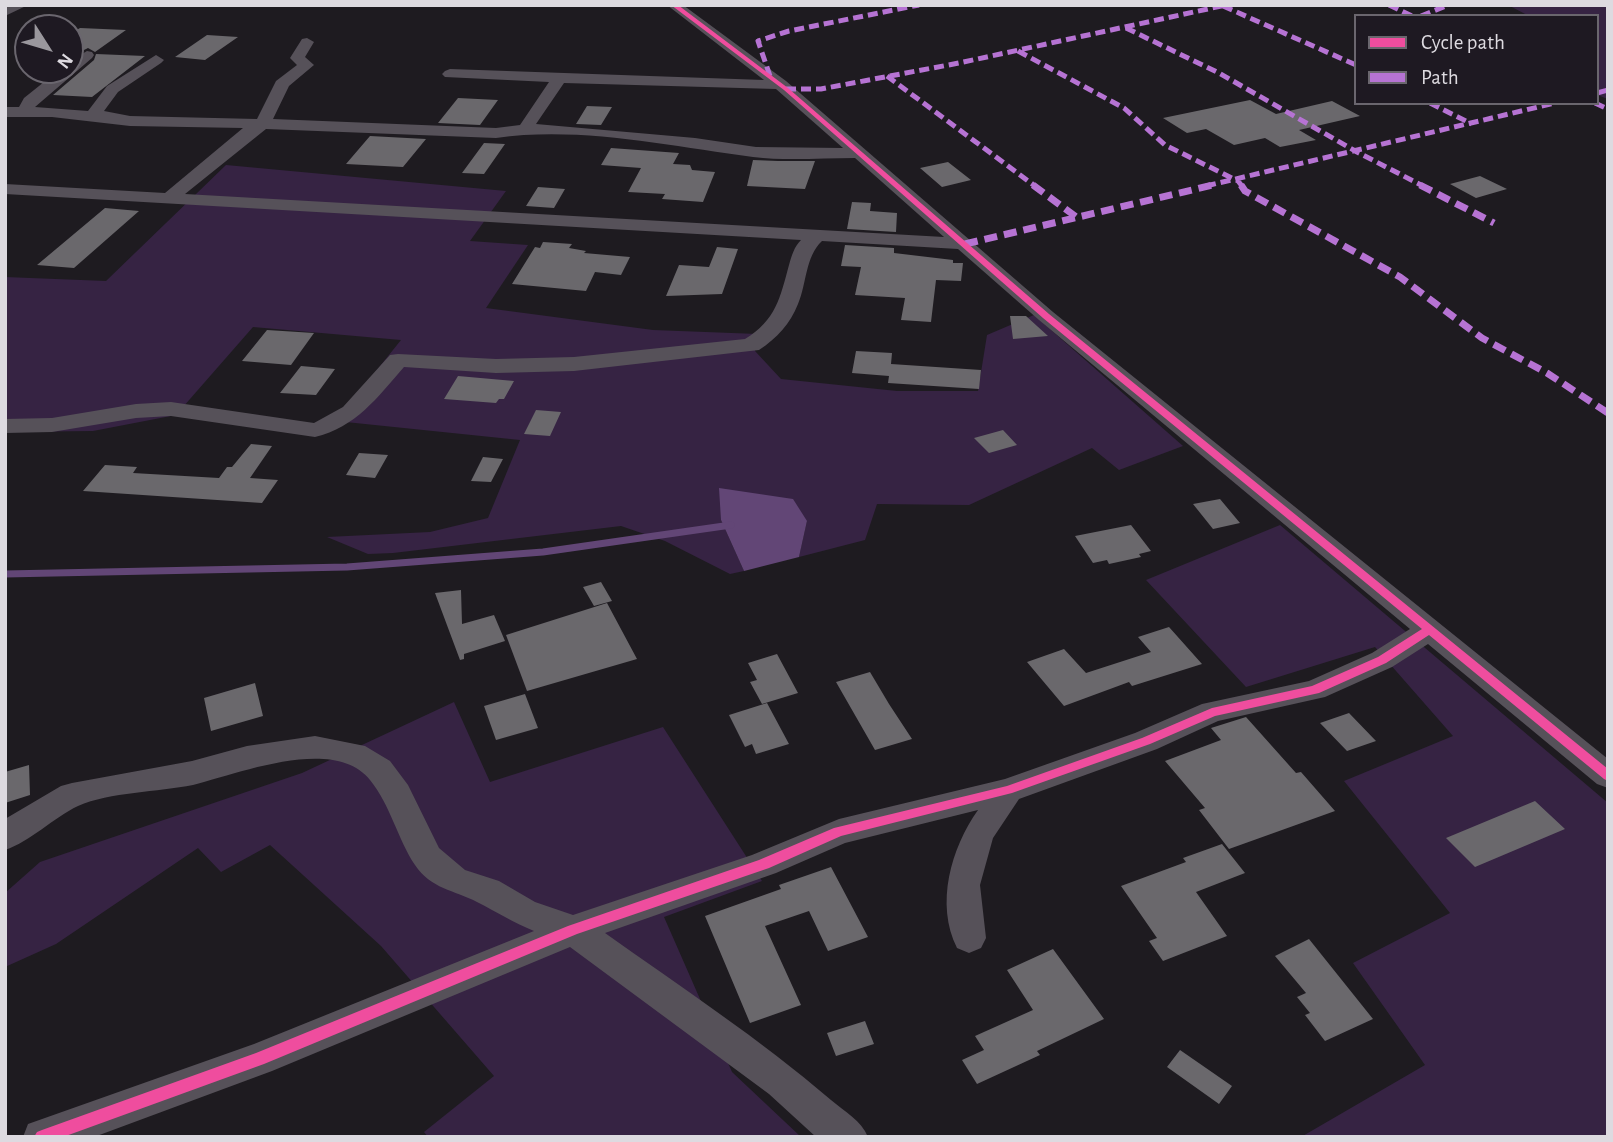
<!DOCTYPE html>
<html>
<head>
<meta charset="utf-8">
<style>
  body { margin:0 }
  #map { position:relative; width:1613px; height:1142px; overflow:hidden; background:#1e1b20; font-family:"Alegreya Sans",sans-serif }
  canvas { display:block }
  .frame { position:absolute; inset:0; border:7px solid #dddae0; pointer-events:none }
  .legend { position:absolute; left:1354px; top:14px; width:245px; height:91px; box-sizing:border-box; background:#1e1922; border:2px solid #6a666e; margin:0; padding:9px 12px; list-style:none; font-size:21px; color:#dddae0 }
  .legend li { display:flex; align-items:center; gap:14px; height:35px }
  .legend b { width:35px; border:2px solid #6a666e }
  .north { position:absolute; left:14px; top:14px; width:70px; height:70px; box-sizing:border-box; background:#1e1922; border:2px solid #6a666e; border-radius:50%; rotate:127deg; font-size:19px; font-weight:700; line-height:28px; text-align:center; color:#dddae0 }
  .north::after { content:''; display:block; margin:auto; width:24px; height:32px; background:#9a979d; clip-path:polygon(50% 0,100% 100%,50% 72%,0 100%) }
</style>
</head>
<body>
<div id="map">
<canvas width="1613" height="1142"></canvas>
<div class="frame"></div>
<ul class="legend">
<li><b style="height:9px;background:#ef4d9e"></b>Cycle path</li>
<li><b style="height:9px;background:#b673d3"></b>Path</li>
</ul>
<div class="north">N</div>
</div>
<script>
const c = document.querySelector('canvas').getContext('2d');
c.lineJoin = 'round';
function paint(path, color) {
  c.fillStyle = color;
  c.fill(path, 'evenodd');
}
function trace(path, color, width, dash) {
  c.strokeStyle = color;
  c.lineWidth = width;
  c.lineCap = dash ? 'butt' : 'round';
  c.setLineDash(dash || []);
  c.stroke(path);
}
paint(new Path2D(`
  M1508 5H1608V99L1597 95V16H1529Z
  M226 165 506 191 470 241 528 245 486 308 653 330 758 334 755 351 781 379 897 391H978L987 335 1034 315 1183 446 1119 470 1092 448 969 505 877 504 865 540 799 557 807 521 721 520 744 571 730 574 665 541 621 526 393 553 368 554 327 537 430 532 488 518 520 440 336 421 401 340 253 327 176 415 93 431 5 432V277L106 281Z
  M1280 525 1608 803V1137H1301L1425 1065 1353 963 1450 913 1344 781 1453 736 1375 647 1246 687 1146 580Z
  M454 702 490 782 663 727 762 881 664 917 732 1072 801 1137H428L424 1132 494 1076 381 946 270 845 221 872 198 848 56 944 5 967V893L40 862 302 773Z`), '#362343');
paint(new Path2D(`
  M719 488 793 499 807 521 799 557 744 571 721 520Z`), '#624676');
trace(new Path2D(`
  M5 574 347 567 543 552 731 525`), '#624676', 7);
paint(new Path2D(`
  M80 28 126 30 95 52 88 48 76 54H70V34Z
  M207 35 238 37 205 60 175 57Z
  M96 54 145 56 92 97 53 95 94 60Z
  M458 98 498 100 480 125 438 123Z
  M1250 100 1276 114 1332 101 1360 116 1299 130 1316 140 1280 147 1265 138 1234 145 1206 129 1187 133 1163 118Z
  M587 106 612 107 601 125 576 124Z
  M370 136 426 139 403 167 346 164Z
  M484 143 505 144 484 174 462 173Z
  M611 148 679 153 673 164 690 165 692 170 715 172 703 202 662 199 665 194 628 192 641 168 601 165Z
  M753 160 778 161H815L805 189 747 186Z
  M948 162 971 180 942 187 920 168Z
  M1480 176 1507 189 1476 198 1450 184Z
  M538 187 565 189 554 208 526 206Z
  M852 202 871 203 870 211 897 213 896 232 847 229Z
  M105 208 139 211 74 268 37 265Z
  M543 242 572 244 569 248 586 251 584 253 630 257 621 275 595 272 586 291 512 284 535 247 540 248Z
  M845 245 894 248V253L953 260V263H963L961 281 936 280 931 322 901 320 905 298 855 295 861 267 841 266Z
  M717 247 738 249 722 294 666 296 679 265 709 267Z
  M1010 316H1026L1048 336 1013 339Z
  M267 330 314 333 291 365 242 361Z
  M856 351 892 353 891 364 981 370 979 389 888 383 889 376 852 373Z
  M301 366 335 369 316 395 280 393Z
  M458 376 514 381 504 399H499L496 403 444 399Z
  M536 410 561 412 550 436 524 434Z
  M1003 430 1017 445 989 453 974 438Z
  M251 444 272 446 250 478 278 480 262 503 83 491 105 465 137 467 133 473 219 478 227 467H232Z
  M359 453 388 455 375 478 346 475Z
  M483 457 503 459 491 482 471 481Z
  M1220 499 1240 523 1213 529 1193 504Z
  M1131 525 1151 551 1139 554 1141 557 1109 564 1107 560 1093 563 1075 536Z
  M601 582 612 601 594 606 583 587Z
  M461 590 462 624 494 615 505 641 464 654V659L460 660 435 593Z
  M607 603 637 659 527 691 506 635Z
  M1169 627 1202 664 1132 686 1129 682 1064 706 1027 662 1064 649 1086 673 1151 652 1138 637Z
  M777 654 798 693 762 704 750 682 757 680 748 663Z
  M870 672 889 704 912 739 875 750 836 682Z
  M255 683 263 716 211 731 204 698Z
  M525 694 538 728 496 740 484 706Z
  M767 703 789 744 756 754 752 744 745 747 729 715Z
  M1349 713 1376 741 1347 751 1320 723Z
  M1246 717 1296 773 1301 772 1335 811 1229 849 1199 810 1205 808 1165 761 1221 740 1211 728Z
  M29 765 30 795 5 803V772Z
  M1535 801 1565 829 1475 867 1446 838Z
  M1222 844 1245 873 1196 892 1227 936 1163 961 1149 941 1157 938 1121 886 1186 862 1183 858Z
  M831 867 868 937 828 951 809 911 765 926 801 1005 750 1023 705 916 781 889 779 885Z
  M1309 939 1373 1019 1325 1041 1305 1015 1310 1013 1297 997 1306 993 1275 956Z
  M1053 949 1104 1019 1037 1051 1040 1055 977 1084 962 1060 984 1050 975 1036 1033 1010 1007 970Z
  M865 1021 874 1044 836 1056 827 1033Z
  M1180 1050 1232 1086 1219 1104 1167 1067Z`), '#6a686c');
paint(new Path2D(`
  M9 5H28L5 16V7Z
  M667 5H683L786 81 1053 312 1608 759V788L1597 784 1428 644 1392 667 1325 697 1218 721 1157 749 1019 799 993 838 980 885 986 938 981 948 969 953 957 948C935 904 951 848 978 810L845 843 776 873 605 933C681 987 760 1039 831 1100 845 1112 861 1120 868 1137H816L769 1094 570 947 272 1071 94 1137H23L28 1124 254 1044 534 931C514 923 497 912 477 902 454 890 431 889 415 865 397 838 391 806 370 780 334 735 238 774 193 785 158 792 110 792 78 806 53 818 31 841 5 850V819L61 786 72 783 192 761 247 746 315 736 365 746 390 761 408 785 439 848 465 870 499 881 535 902 573 915 752 855 839 819 1005 779 1135 733 1202 704 1309 681 1372 653 1410 629 1039 320 958 249 822 241C805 257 807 283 798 304 790 324 777 338 759 350L574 371 496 373 404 367C377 398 356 427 315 437L171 416 136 418 52 432 5 433V419L52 418 136 404 171 402 314 423 343 407 390 355 398 354 496 359 574 357 745 339C776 320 780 298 789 265 792 255 794 247 801 240L5 194V184L165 193 243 128 130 126 52 117H5V107H19L24 98 59 70H70V61L87 51 92 52 94 55 92 58 35 107 88 111 107 86 156 55 164 60 161 63 118 92 104 111 130 116 257 119 276 81 297 65 290 58 302 39 307 38 314 42 305 57 314 65 289 86 273 119 496 128 520 125 549 82 445 77 442 74 445 71 450 69 764 80ZM564 83 776 89 843 148 756 147 695 138 536 124ZM266 129 496 138C580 126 669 146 753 157 786 161 821 158 855 158L944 237 185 194Z`), '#565159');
trace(new Path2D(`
  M1389 5 1412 16
  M1223 6 1356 65
  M1421 16 1448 5
  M1126 28 1219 73 1357 152 1423 186
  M1018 51 1124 108 1165 145 1238 181 1242 186
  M770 76 758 41 789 31 919 5
  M887 76 1035 186
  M786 89H821L959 63 1226 5
  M1597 93 1608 90
  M1430 103 1472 124
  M1595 103 1608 109
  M1206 186 1555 103`), '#b673d3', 5, [10, 5]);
trace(new Path2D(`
  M1033 185 1079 219
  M1241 185 1245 191 1400 277 1482 338 1547 373 1608 413
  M1420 185 1494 223
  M965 244 1213 185`), '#b673d3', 7, [13, 7]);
paint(new Path2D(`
  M671 5H678L788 88 1049 314 1608 769V781L1604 779 1429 635 1386 663 1319 693 1215 716 1150 744 1012 793 841 836 769 868 577 934 264 1064 63 1137H34L37 1132 42 1130 256 1053 568 926 759 860 834 828 1007 786 1142 738 1212 708 1312 686 1378 657 1422 629 1043 318 784 90Z`), '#ef4d9e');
</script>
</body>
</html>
